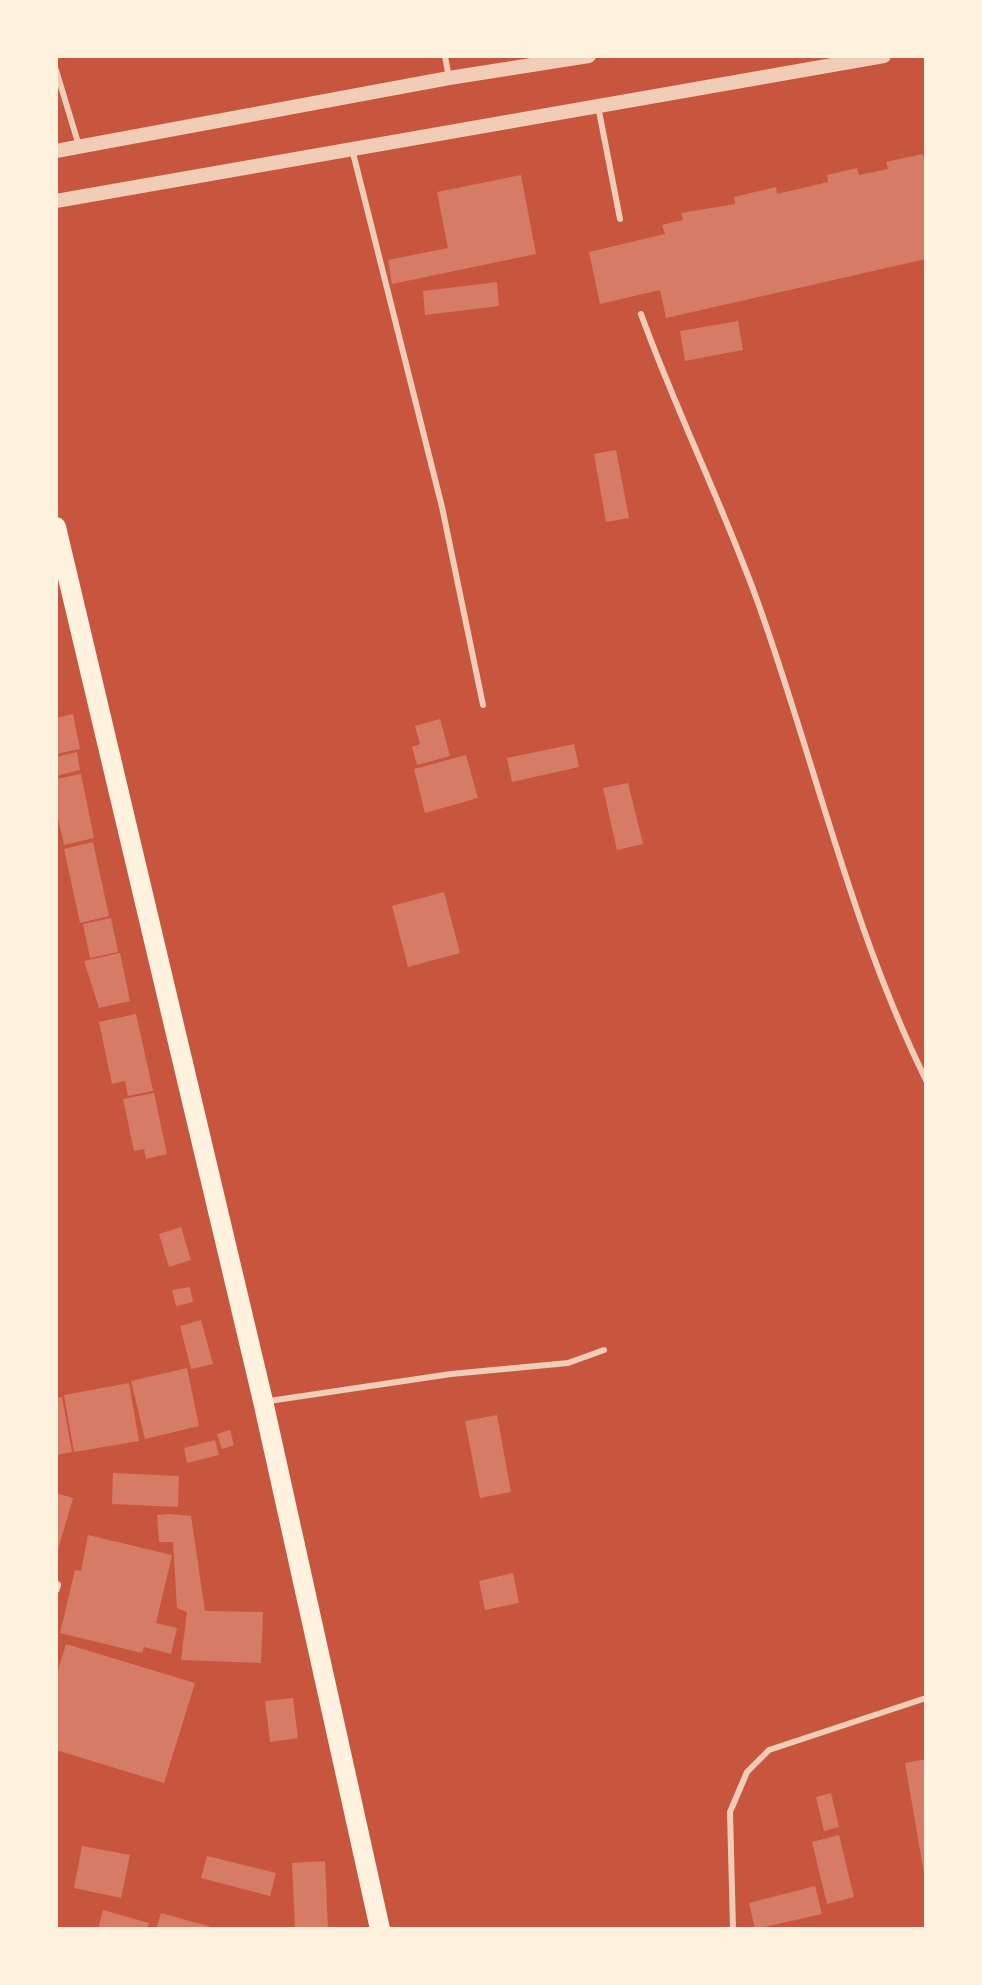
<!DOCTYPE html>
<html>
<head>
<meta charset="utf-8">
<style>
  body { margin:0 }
  #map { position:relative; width:982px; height:1985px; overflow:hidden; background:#c8553d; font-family:"Open Sans",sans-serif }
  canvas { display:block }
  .frame { position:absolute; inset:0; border:58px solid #fff3e0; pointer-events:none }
</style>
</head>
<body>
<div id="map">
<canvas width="982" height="1985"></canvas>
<div class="frame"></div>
</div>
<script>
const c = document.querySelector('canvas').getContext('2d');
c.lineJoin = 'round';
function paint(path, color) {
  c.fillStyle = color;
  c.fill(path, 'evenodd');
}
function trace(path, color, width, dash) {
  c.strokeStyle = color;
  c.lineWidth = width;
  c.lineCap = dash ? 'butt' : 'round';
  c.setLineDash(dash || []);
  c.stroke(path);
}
paint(new Path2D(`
  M922 154 926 160V259L666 318 660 290 600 304 589 252 665 234 662 225 683 220 681 213 735 204 734 197 776 187 777 194 828 182 827 175 857 168 859 175 888 169 886 162Z
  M521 175 536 254 392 284 388 260 448 248 437 192Z
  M497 282 499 306 425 315 423 291Z
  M738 321 743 350 685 361 680 331Z
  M616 450 629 518 606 522 594 454Z
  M73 714 80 749 56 754V718Z
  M440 719 450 756 417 765 412 747 420 744 415 726Z
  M574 744 579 767 512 782 507 758Z
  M77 752 80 770 56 776V757Z
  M466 755 478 798 425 813 414 769Z
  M81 774 94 838 64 845 56 809V779Z
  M628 783 643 844 617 850 603 788Z
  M93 842 109 916 80 923 64 849Z
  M444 892 460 953 408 967 392 906Z
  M111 918 118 952 90 958 83 924Z
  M120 953 130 1001 99 1008 84 961Z
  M136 1014 153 1091 128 1096 125 1081 112 1084 99 1022Z
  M154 1093 167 1154 146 1159 144 1149 134 1151 123 1099Z
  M181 1227 191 1260 169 1267 159 1234Z
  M190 1287 193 1302 176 1306 172 1290Z
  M201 1320 213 1364 191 1369 180 1326Z
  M187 1368 199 1426 145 1439 131 1381Z
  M129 1383 139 1441 74 1452 64 1395Z
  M62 1397 72 1452 56 1455V1398Z
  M497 1415 511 1492 480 1498 465 1421Z
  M230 1430 234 1445 222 1449 217 1434Z
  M215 1440 219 1455 187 1463 184 1448Z
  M113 1473 179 1476 178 1507 112 1504Z
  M56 1493 73 1498 57 1553H56Z
  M170 1514 191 1516 205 1611 263 1612 261 1663 181 1660 187 1612 177 1608 173 1542H159L157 1515Z
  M88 1535 172 1555 156 1623 177 1628 171 1654 144 1647 142 1653 60 1633 75 1570 81 1571Z
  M513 1573 519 1603 485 1610 479 1581Z
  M66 1644 195 1683 164 1783 56 1750V1677Z
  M293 1698 298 1738 270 1742 265 1701Z
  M926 1759V1873H924L905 1763Z
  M831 1793 839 1827 824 1831 816 1797Z
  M839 1835 854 1897 827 1904 812 1842Z
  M82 1846 130 1855 121 1898 74 1888Z
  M207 1856 276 1873 270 1896 201 1878Z
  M325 1861 328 1929H295L292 1863Z
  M815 1886 822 1914 755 1929 749 1903Z
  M103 1910 149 1923 147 1929H98Z
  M161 1913 215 1928V1929H156Z`), '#d67c66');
trace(new Path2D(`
  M445 56 449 78
  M56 70 79 146
  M598 106 620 219
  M352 149 442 507 483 705
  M641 314C676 411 722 503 757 600 814 758 851 928 926 1080
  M269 1401 451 1374 568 1363 604 1350
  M733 1929 730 1812 747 1772 769 1750 926 1698`), '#f1ccb7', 6);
trace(new Path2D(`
  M56 1589 57 1585`), '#f1ccb7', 8);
trace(new Path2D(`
  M56 151 449 78 589 56
  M56 201 884 56`), '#f1ccb7', 14);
trace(new Path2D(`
  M56 527 263 1401 380 1929`), '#fff3e0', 20);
</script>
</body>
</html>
